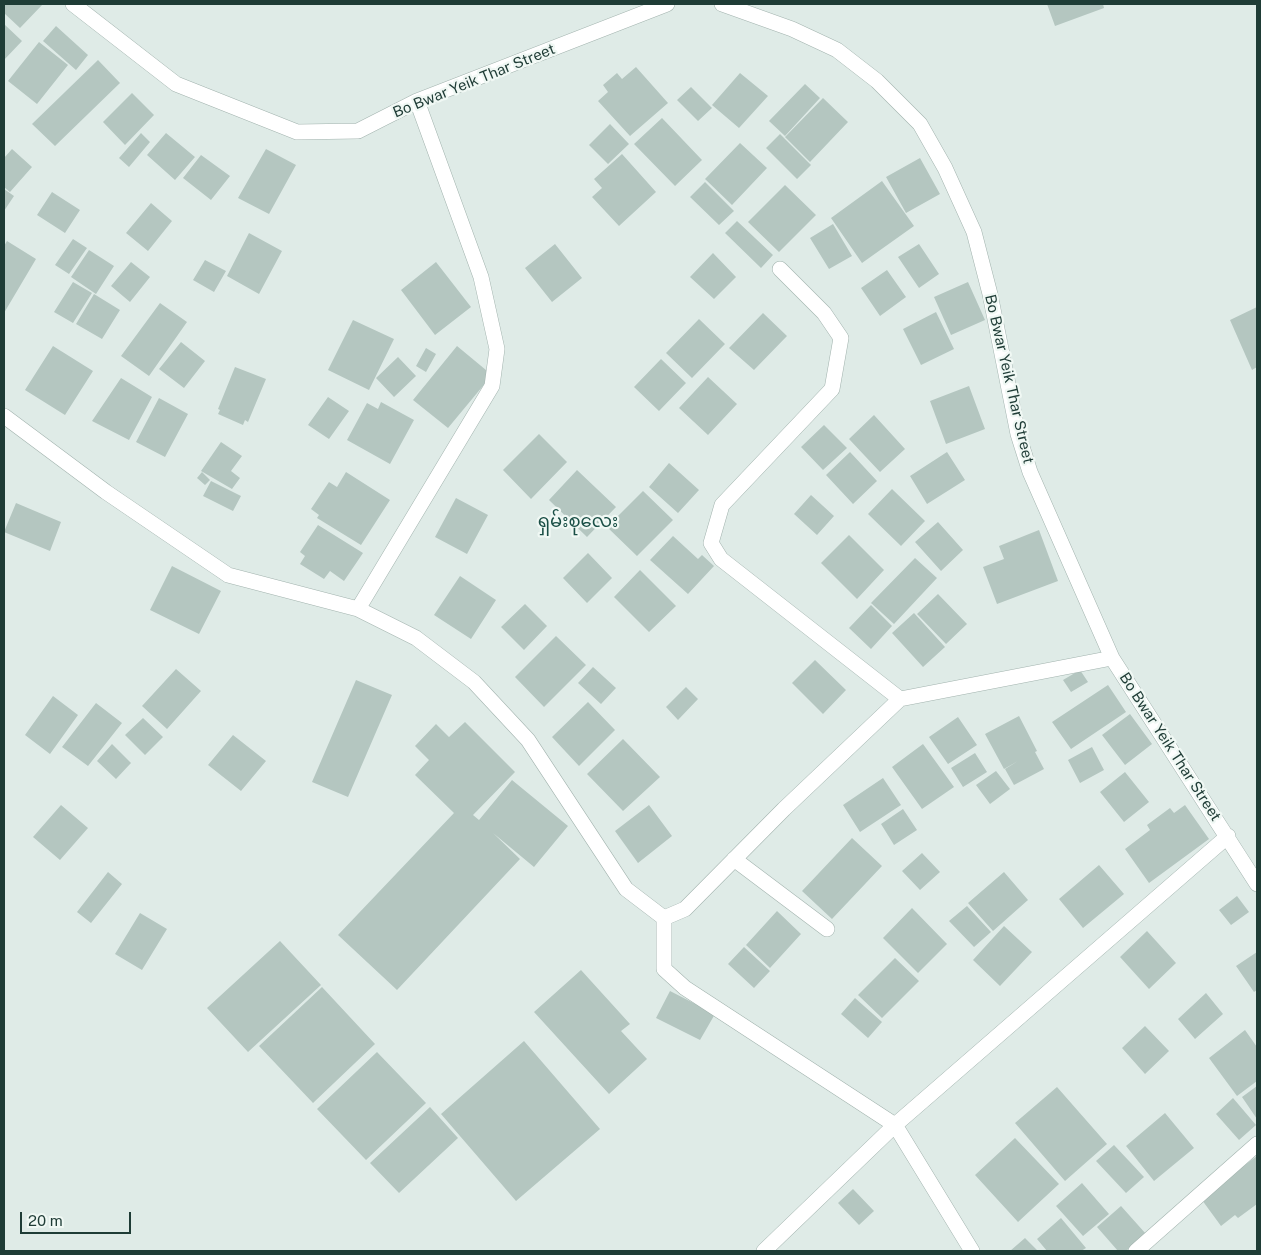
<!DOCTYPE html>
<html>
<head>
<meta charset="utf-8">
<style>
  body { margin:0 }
  #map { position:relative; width:1261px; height:1255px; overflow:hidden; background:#dfebe7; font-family:"Public Sans",sans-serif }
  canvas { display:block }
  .frame { position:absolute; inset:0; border:5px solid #1f3c36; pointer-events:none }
  .scale { position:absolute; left:20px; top:1212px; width:111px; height:22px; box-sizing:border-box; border:2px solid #1f3c36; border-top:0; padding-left:6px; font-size:15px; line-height:18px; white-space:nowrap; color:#1f3c36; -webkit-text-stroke:4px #f0f8f4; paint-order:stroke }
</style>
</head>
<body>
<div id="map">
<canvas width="1261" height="1255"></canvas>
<div class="frame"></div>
<div class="scale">20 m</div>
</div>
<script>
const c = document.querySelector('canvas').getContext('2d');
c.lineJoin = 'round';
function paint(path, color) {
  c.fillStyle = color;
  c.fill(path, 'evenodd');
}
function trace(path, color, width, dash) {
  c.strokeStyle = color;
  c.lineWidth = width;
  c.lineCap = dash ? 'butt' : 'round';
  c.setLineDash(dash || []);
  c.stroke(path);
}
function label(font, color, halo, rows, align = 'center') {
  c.font = font + ' "Public Sans","Noto Sans Myanmar",sans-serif';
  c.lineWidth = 4.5;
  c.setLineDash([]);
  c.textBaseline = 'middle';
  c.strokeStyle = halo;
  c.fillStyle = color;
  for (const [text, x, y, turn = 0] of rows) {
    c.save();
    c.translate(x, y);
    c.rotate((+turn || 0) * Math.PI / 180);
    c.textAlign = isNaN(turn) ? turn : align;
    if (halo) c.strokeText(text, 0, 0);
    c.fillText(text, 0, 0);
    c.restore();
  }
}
paint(new Path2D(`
  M4 4H43L20 28 4 13Z
  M1047 4H1103L1104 8 1055 26Z
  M4 24 22 41 4 60Z
  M56 26 88 55 76 70 43 41Z
  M39 42 68 65 37 104 8 81Z
  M98 60 120 83 55 146 32 124Z
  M636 67 668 103 630 136 598 101 608 92 603 85 617 73 622 79Z
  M740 73 768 96 739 128 712 105Z
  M805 84 820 98 785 136 769 121Z
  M691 87 712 108 698 121 677 100Z
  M132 93 154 115 125 145 103 122Z
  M823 98 848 122 810 162 785 137Z
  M662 118 702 160 675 186 634 144Z
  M610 124 629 144 608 164 589 145Z
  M141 133 150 142 129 167 119 158Z
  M166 133 195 157 175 180 147 155Z
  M780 134 811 165 797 179 766 148Z
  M740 143 767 168 732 205 705 179Z
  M12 149 32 167 10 192 4 187V158Z
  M266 149 296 165 269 214 238 198Z
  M622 154 656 192 619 226 592 197 602 188 594 179Z
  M201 155 230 176 211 200 183 178Z
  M920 158 940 194 906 213 886 177Z
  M882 181 914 226 862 263 831 218Z
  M705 182 734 211 719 225 690 197Z
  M785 185 816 215 779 252 748 222Z
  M4 189 14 196 4 211Z
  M52 192 80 210 65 233 37 215Z
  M151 203 172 221 148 251 126 233Z
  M737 221 773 255 761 268 725 233Z
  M833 224 852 256 829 269 810 238Z
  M249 233 282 251 259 294 227 276Z
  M73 239 87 248 69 274 55 265Z
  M7 241 36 259 4 313V246Z
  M555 244 582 278 552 302 525 268Z
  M919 244 939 274 919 288 898 257Z
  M89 250 114 266 96 294 71 277Z
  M713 253 736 277 714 299 690 277Z
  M205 260 226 271 214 292 193 280Z
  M131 262 150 277 130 302 111 286Z
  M436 262 471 307 435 335 401 290Z
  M887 270 906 297 880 316 861 288Z
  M73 282 92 293 73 323 54 312Z
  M968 282 985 320 951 335 934 297Z
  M94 294 120 310 102 339 76 324Z
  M160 303 187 322 149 376 121 356Z
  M1257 307V367L1252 370 1230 320Z
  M936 312 954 349 921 365 903 329Z
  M763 313 787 336 754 370 729 348Z
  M699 319 725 344 692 378 666 353Z
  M353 320 394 339 369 390 328 370Z
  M181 342 205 361 184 388 159 369Z
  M53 346 93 371 65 415 25 390Z
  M457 346 492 375 448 428 413 400Z
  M426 348 436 354 426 372 416 366Z
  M398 357 416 376 394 397 376 378Z
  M661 359 686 383 659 411 634 387Z
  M235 367 266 379 248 422 245 420 243 425 218 414 220 410 218 409Z
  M708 377 737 404 708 435 679 408Z
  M121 378 152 397 129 440 92 421Z
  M969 386 985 429 946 444 930 401Z
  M328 397 349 411 329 439 308 425Z
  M159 398 188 414 165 457 136 442Z
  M381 402 414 420 390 464 347 440 367 403 378 409Z
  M874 415 905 449 880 472 849 439Z
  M824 425 847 448 823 470 801 447Z
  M539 434 567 462 531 499 503 470Z
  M221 442 242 456 231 471 240 478 232 489 201 471Z
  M850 452 877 481 853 504 826 475Z
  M947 452 965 480 927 504 910 476Z
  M669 463 699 490 678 513 649 487Z
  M577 470 616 507 587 537 549 500Z
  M202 472 210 480 205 485 197 478Z
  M346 472 390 500 361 545 317 518 319 515 311 509 329 482 337 487Z
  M211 481 241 496 233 511 203 496Z
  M892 489 925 521 901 546 868 514Z
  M643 491 673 520 637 556 607 527Z
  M811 495 834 516 817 535 794 514Z
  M456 498 488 515 467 554 435 537Z
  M16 503 61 522 50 551 4 532Z
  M938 522 963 550 941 571 915 542Z
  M318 525 363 553 344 581 330 571 324 579 300 564 305 556 300 552Z
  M1039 530 1058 581 997 604 983 567 1004 559 999 546Z
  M849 535 884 570 857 599 821 563Z
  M673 536 698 559 702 555 714 566 688 594 650 560Z
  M588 553 612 578 587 603 563 578Z
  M915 558 937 578 894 624 871 603Z
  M172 566 221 591 199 634 150 610Z
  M640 570 676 606 649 632 614 597Z
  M460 576 496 600 471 639 434 615Z
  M938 594 967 624 946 644 917 614Z
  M525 604 547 626 524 650 501 627Z
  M871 605 892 626 871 649 849 628Z
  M914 613 945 647 923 667 892 633Z
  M556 636 586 665 544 707 515 677Z
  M815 660 846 690 823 714 792 683Z
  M593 667 616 688 601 704 578 683Z
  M176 669 201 691 167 729 142 706Z
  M1080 670 1088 682 1071 692 1063 680Z
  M356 680 392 695 348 797 312 782Z
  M1108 685 1126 712 1071 749 1052 722Z
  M686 687 698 699 678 720 666 707Z
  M53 696 78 715 50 754 25 735Z
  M588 702 615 730 579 766 552 737Z
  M96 703 122 723 88 766 62 747Z
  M1130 714 1152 744 1125 765 1102 735Z
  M1019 716 1037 751 1035 752 1044 769 1014 785 1005 769 1018 761 1004 769 985 734Z
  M958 717 977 745 948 764 929 737Z
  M143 718 163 737 145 755 125 735Z
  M465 722 515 772 473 815 479 820 512 780 568 826 534 867 493 833 520 859 397 990 338 935 454 813 415 775 429 760 415 746 436 724 449 737Z
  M233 735 266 761 241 791 208 765Z
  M623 739 660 777 623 811 587 774Z
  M112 744 131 763 116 779 97 761Z
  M923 744 954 787 922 809 892 767Z
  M1092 747 1104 770 1080 783 1068 760Z
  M975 753 987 772 963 787 951 768Z
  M996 771 1010 789 990 804 976 785Z
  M1125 772 1149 802 1124 822 1100 792Z
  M883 778 901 805 860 832 843 805Z
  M61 805 88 828 60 860 33 837Z
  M649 805 672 836 638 863 615 831Z
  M1185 805 1209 839 1149 883 1125 849 1150 830 1147 825 1170 808 1174 813Z
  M903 809 917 830 894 845 881 824Z
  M852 838 882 866 832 919 802 891Z
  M922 853 940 872 920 890 902 871Z
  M1099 865 1124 894 1083 928 1059 899Z
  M108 872 122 884 91 923 77 912Z
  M1004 872 1028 900 993 931 968 903Z
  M1237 896 1249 912 1231 925 1219 910Z
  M967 906 991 932 974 947 949 921Z
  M912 908 947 944 918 973 883 938Z
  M777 911 801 934 770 968 746 945Z
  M140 913 167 929 142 970 115 954Z
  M1004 926 1032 952 1000 986 973 960Z
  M1147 931 1176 963 1149 989 1120 957Z
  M280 941 321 985 248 1052 207 1008Z
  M744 947 770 971 754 988 728 964Z
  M1257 952V990L1254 992 1236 966Z
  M895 958 919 981 882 1018 858 995Z
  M581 970 630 1024 621 1031 647 1059 609 1094 534 1012Z
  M322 987 375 1044 313 1103 259 1046Z
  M670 991 715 1014 700 1040 656 1018Z
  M1206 993 1223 1014 1195 1039 1178 1019Z
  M855 998 882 1022 868 1038 841 1014Z
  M1145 1026 1169 1051 1145 1074 1122 1048Z
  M1245 1030 1257 1047V1081L1237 1096 1209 1058Z
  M524 1041 600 1129 516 1201 441 1114Z
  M377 1052 426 1103 366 1160 317 1109Z
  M1257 1086V1119L1242 1097Z
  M1057 1087 1107 1144 1065 1181 1015 1123Z
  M1233 1098 1256 1125 1239 1140 1216 1114Z
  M430 1107 458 1138 399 1193 370 1163Z
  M1165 1113 1194 1148 1154 1181 1126 1146Z
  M1015 1138 1059 1184 1018 1222 975 1175Z
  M1114 1145 1144 1177 1126 1193 1096 1161Z
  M1257 1156V1204L1238 1218 1235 1215 1221 1226 1202 1200 1215 1187Z
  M1082 1183 1109 1214 1083 1236 1056 1206Z
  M853 1189 874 1211 859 1225 838 1203Z
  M1121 1206 1146 1234 1126 1251H1118L1097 1227Z
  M1061 1218 1086 1248 1081 1251H1047L1037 1239Z
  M1025 1238 1038 1251H1010Z`), '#b4c6c0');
const street = new Path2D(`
  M73 4 176 84 297 132 358 131 417 101 667 4
  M722 4 792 29 837 50 877 81 920 124 945 168 974 232 990 294 1018 434 1030 472 1112 658 1257 884
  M780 269 824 313 841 338 832 389 722 505 711 543 721 559 900 699
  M4 416 106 492 228 575 358 609 416 638 474 682 528 740 626 889 664 918 685 909 784 809 900 699 1112 658
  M358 609 492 386 497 349 481 277 417 101
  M734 859 827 929
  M664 918V969L685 988 895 1125 972 1251
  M764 1251 895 1125 1228 836
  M1136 1251 1257 1144`);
trace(street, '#a2b3ae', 16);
trace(street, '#fff', 15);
label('15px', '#1f3c36', '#f0f8f4', [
  ["Bo Bwar Yeik Thar Street",474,81,-22],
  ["Bo Bwar Yeik Thar Street",1009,379,77],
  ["Bo Bwar Yeik Thar Street",1170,747,57]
]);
label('18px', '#1a4f46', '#f0f8f4', [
  ["ရှမ်းစုလေး",578,521]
]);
</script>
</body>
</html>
